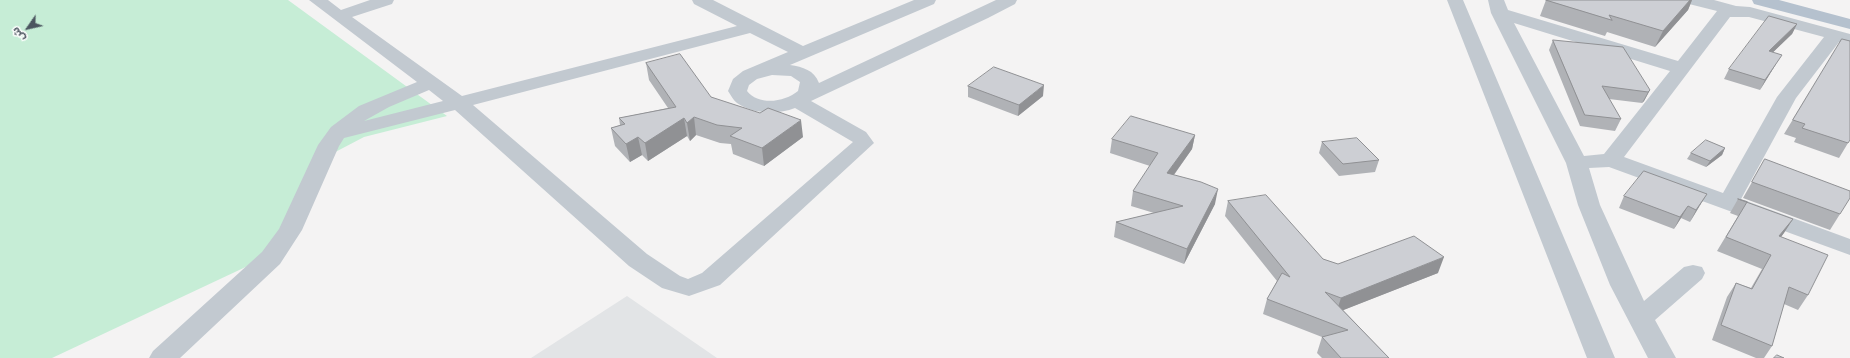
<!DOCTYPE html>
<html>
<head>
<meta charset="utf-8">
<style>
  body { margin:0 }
  #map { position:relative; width:1850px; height:358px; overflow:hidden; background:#f4f3f3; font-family:"DM Sans","Noto Sans Arabic",sans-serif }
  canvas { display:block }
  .north { position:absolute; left:8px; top:8px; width:40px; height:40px; -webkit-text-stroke:3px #fff; paint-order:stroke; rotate:236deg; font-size:11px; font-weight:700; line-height:16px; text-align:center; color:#4b555f }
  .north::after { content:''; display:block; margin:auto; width:14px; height:18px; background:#4b555f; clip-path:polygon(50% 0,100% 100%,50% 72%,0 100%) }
</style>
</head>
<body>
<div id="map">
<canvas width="1850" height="358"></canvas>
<div class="north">ش</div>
</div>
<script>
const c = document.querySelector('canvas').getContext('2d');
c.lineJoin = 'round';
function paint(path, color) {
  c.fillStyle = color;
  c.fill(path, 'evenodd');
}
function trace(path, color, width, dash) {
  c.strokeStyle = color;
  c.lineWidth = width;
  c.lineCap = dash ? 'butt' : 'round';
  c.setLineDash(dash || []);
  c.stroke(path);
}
paint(new Path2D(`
  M627 296 717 358H531Z`), '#e2e4e6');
paint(new Path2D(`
  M0 0H288L447 116 364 137 320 160 278 240 252 264 52 358H0Z`), '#c6edd6');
paint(new Path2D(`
  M309 0H328L341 10 370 0H394L392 4 352 17 462 96 737 26 694 4 692 0H713L803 46 914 0H936L934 4 790 65C803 67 814 70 819 83L996 0H1017L1015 4 988 18 811 101 866 132 874 143 720 285 689 296 662 288 629 266 455 110 344 138 339 146 302 230 280 264 180 358H149L153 351 262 252 279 229 318 145 331 127 359 106 417 82ZM750 33 788 52 743 71 733 79 728 91C731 95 733 100 737 103 753 114 777 115 795 108L853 142 702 273 688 279 680 276 647 254 473 105ZM772 75 791 76 800 82 798 91C785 102 759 106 747 91L749 85 757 79ZM429 90 443 101 364 121 389 107Z
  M1447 0H1463L1615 358H1587Z
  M1488 0H1504L1508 10 1678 61 1717 11 1689 4 1687 0H1714L1736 6 1750 7 1850 34V44L1839 42 1796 98 1741 199 1850 239V255L1609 167 1589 168 1600 205 1644 301 1684 267 1693 265 1702 267 1705 273 1702 279 1655 320 1676 358H1648L1610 285 1578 205 1566 163 1491 13ZM1730 17H1749L1824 37 1777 97 1723 193 1624 157ZM1514 23 1670 71 1604 154 1584 156Z`), '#c2c9d0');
paint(new Path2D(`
  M1752 0H1779L1850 19V29L1754 4Z`), '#b5c1ce');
paint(new Path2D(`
  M1546 0H1692L1688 10 1655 47 1607 32 1605 36 1540 16Z
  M1797 24 1792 34 1773 52 1776 64 1760 90 1724 79 1729 69Z
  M1842 39 1848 143 1839 158 1794 142 1796 138 1784 134Z
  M1553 40 1650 90 1644 101 1642 103 1609 99 1621 119 1615 131 1580 126 1549 50Z
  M646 63 711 97 803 137 764 166 733 154 731 144 720 143 696 135 690 141 687 136 648 161 642 155 630 162 615 146 611 128 620 125 619 118 668 108 649 80Z
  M968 86 1043 96 1018 116 968 97Z
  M1195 135 1192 149 1174 175 1215 204 1184 264 1114 237 1116 222 1154 213 1131 206 1133 191 1150 166 1110 153 1112 139Z
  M1322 142 1379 160 1375 172 1339 176 1319 153Z
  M1725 148 1722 155 1706 167 1687 159 1691 153Z
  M1765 159 1840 214 1830 230 1743 198Z
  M1707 194 1690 222 1681 218 1674 229 1619 208 1624 196Z
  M1738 199 1793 219 1781 237 1808 295 1798 310 1784 304 1772 346 1764 358H1756L1712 340 1727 297 1736 283 1751 288 1762 269 1717 251 1738 216 1730 213Z
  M1228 201 1323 259 1338 264 1438 273 1343 310 1389 358H1322L1317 353 1322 337 1263 314 1267 299 1277 281 1225 216Z`), '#b0b2b6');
paint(new Path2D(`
  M1690 0H1692L1688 10 1655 47 1663 31Z
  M1797 24 1792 34 1764 61 1769 51Z
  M1782 55 1776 64 1760 90 1765 80Z
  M1044 85 1043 96 1018 116 1019 105Z
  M1650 90 1644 101 1642 103 1648 92Z
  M694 117 696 135 690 141 687 123Z
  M684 118 687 136 648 161 645 143Z
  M801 120 803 137 764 166 762 148Z
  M1195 135 1192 149 1165 187 1167 173Z
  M638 137 642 155 630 162 626 144Z
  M1725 148 1722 155 1706 167 1710 161Z
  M1218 189 1215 204 1184 264 1187 249Z
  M1707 194 1700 205 1690 222 1696 210Z
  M1688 206 1681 218 1674 229 1680 217Z
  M1793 219 1784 233 1771 250 1779 236Z
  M1444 257 1438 273 1336 313 1341 298Z`), '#909194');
const building = new Path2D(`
  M1546 0H1690L1663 31 1609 15 1612 20Z
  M1769 16 1797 24 1769 51 1782 55 1765 80 1729 69Z
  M1842 39 1850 41V140L1848 143 1802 128 1805 124 1793 120Z
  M1553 40 1623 47 1650 90 1648 92 1602 86 1621 119 1585 115Z
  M680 54 711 97 760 113 768 108 801 120 762 148 730 136 742 128 717 125 694 117 687 123 684 118 645 143 638 137 626 144 611 128 625 124 619 118 676 107 646 63Z
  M994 67 1044 85 1019 105 968 86Z
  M1131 116 1195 135 1167 173 1201 182 1218 189 1187 249 1116 222 1183 206 1133 191 1158 153 1112 139Z
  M1357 138 1379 160 1343 164 1322 142Z
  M1706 140 1725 148 1710 161 1691 153Z
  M1765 159 1850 191V198L1840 214 1752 182Z
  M1644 171 1707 194 1696 210 1688 206 1680 217 1624 196Z
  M1266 195 1323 259 1338 264 1414 236 1444 257 1341 298 1325 292 1389 358H1341L1322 337 1348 330 1267 299 1282 273 1290 277 1228 201Z
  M1738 199 1793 219 1779 236 1828 255 1808 295 1789 287 1772 346 1721 325 1736 283 1752 289 1771 255 1726 237 1747 202Z
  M1777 355 1784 358H1774Z`);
paint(building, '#cdcfd4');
trace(building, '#909194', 1);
</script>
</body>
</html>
